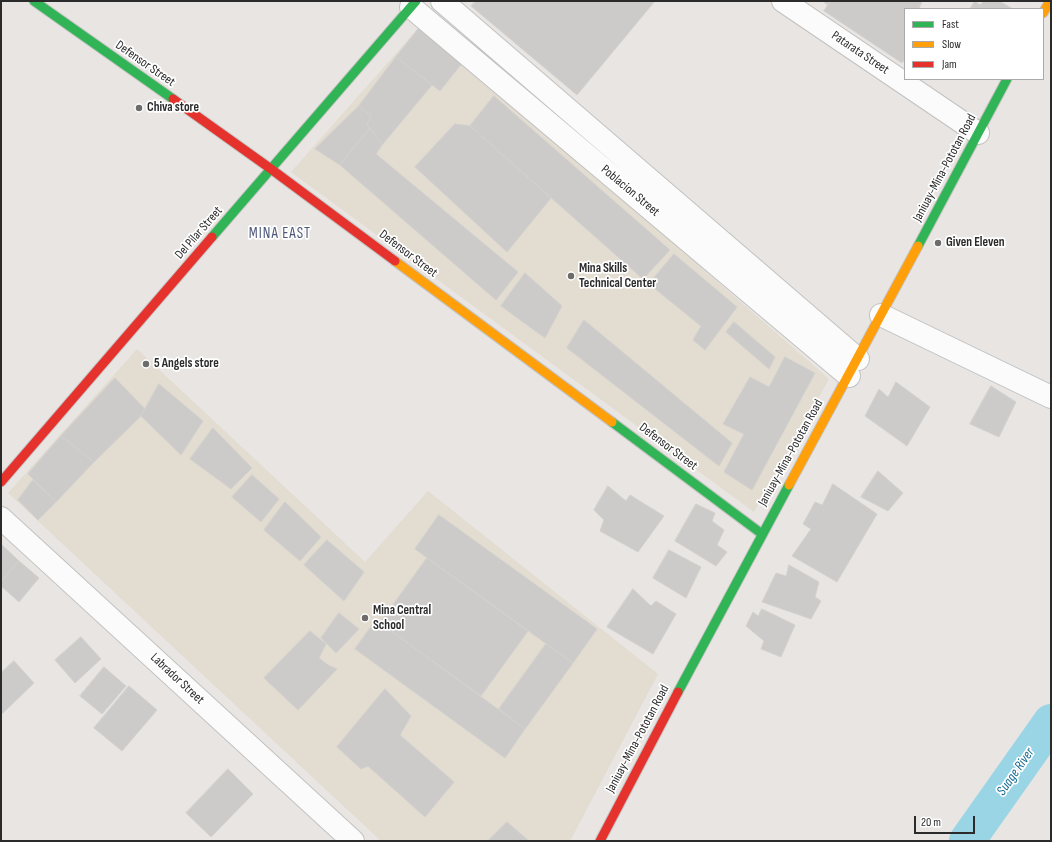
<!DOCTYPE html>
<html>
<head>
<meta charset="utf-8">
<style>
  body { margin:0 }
  #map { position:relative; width:1052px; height:842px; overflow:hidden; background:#e8e5e2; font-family:"Sofia Sans Condensed",sans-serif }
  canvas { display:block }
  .frame { position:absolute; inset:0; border:2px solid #2b2b2b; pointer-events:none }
  .legend { position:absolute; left:904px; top:8px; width:140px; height:72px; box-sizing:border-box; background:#fff; border:1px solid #aaa; margin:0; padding:5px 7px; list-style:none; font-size:12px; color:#2b2b2b }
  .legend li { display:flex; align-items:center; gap:8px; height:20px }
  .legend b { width:20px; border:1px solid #aaa }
  .scale { position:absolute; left:914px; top:816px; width:61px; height:18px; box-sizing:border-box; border:2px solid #2b2b2b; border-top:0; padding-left:5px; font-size:12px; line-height:14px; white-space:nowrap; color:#2b2b2b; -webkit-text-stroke:3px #fff; paint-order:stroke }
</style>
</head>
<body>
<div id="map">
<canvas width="1052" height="842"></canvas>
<div class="frame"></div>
<ul class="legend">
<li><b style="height:5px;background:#30b455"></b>Fast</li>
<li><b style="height:5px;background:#ff9f0a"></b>Slow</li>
<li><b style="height:5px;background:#e5322d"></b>Jam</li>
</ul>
<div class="scale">20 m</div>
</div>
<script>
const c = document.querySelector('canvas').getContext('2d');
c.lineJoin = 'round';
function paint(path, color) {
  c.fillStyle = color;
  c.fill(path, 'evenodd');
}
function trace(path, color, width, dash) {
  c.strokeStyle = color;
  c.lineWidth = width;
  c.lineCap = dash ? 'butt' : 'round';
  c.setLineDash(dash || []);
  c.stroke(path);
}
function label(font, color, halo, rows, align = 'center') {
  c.font = font + ' "Sofia Sans Condensed",sans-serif';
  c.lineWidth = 3.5;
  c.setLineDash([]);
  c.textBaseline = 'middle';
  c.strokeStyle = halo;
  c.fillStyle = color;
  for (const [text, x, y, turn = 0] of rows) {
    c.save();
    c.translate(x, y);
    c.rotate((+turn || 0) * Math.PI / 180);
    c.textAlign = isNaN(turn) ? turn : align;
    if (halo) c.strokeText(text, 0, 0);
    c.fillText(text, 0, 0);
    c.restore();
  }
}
paint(new Path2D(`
  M422 24 829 379 754 512 291 172Z
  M137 349 365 562 428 491 658 674 570 841H381L8 493Z`), '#e2dcd1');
trace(new Path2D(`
  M967 841 1051 722`), '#9ad5e6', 36);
const building = new Path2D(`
  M476 1H655L577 95 471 6Z
  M823 1H831L828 5Z
  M831 1H922L919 9H905V59L902 63 824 11Z
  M975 1 980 5 984 1H999L1013 9H970Z
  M419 28 463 62 440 91 396 57Z
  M396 57 432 85 382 145 367 124 371 116 359 106Z
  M494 96 670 250 643 279 470 126Z
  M359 106 371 116 367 124 370 128 340 165 315 149Z
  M455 124 470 126 551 198 507 252 415 167Z
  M370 128 382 145 376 154 518 272 496 300 340 165Z
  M674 254 737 307 705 350 693 340 701 326 649 284Z
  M525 273 562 306 545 338 501 306Z
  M584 320 732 443 719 466 567 348Z
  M734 322 775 357 769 369 726 332Z
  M785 357 815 373 752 490 724 472 744 434 723 424 750 377 769 387Z
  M115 378 145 409 141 416 94 462 61 436Z
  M896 382 930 407 907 446 865 416 879 389 888 397Z
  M159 384 203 421 181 455 141 416Z
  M991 386 1016 402 999 437 970 424Z
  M213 428 252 468 231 489 190 459Z
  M61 436 94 462 56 502 28 474Z
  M878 471 903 493 888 511 861 497Z
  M252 475 279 499 261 522 232 497Z
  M33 480 56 502 38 520 18 500Z
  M833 484 877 514 837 582 792 556 811 529 803 524 815 502 822 505Z
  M608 486 626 501 630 495 664 516 638 552 600 531 604 520 594 510Z
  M285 502 321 537 300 561 264 530Z
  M696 504 715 513 712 521 724 530 717 545 727 552 716 566 675 541Z
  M439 515 597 629 573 663 415 549Z
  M327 540 364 572 344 601 304 565Z
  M1 544 19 561 1 582Z
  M669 550 701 567 686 598 653 578Z
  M427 558 528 631 481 696 380 623Z
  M19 561 39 578 19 602 1 586V582Z
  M789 565 819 582 815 597 821 601 811 619 762 602 776 573 786 576Z
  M633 589 651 606 656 601 676 614 653 654 607 627Z
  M762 609 795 625 781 657 761 649 764 641 746 626 753 612 758 616Z
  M339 613 359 629 336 653 321 638Z
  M376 620 525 729 505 758 355 649Z
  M310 631 326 644 319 658 328 665 337 669 298 710 264 678Z
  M81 637 101 659 75 683 55 660Z
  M546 644 573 663 525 729 499 709Z
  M14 661 34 683 2 714 1 673Z
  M104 667 126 686 102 714 80 696Z
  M129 686 157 710 122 751 94 728Z
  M385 689 411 716 400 735 454 782 425 817 368 766 361 769 337 747Z
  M228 769 253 794 211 837 186 813Z
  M507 822 529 841H488Z`);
paint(building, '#cdcbc9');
trace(building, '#d3d1ce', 1);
const street = new Path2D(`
  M442 1 858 359
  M783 1 978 133
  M411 7 849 376
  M881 315 1051 397
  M1 518 353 841`);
const fast = new Path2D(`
  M34 1 173 99
  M212 237 416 1
  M918 246 1007 79
  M612 422 762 534
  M678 692 789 485`);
const slow = new Path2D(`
  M1043 13 1050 1
  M395 261 612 422
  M789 485 918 246`);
const jam = new Path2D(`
  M173 99 271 169 395 261
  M1 482 212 237
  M600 841 678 692`);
trace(street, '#c2c2c2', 24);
trace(fast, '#c2c2c2', 11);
trace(slow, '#c2c2c2', 11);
trace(jam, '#c2c2c2', 11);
trace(street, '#fcfbfb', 22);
trace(fast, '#30b455', 9);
trace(slow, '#ff9f0a', 9);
trace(jam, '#e5322d', 9);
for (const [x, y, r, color] of [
  [139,108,4,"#6d6c6b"],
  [938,243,4,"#6d6c6b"],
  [571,276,4,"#6d6c6b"],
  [146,364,4,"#6d6c6b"],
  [365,618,4,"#6d6c6b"]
]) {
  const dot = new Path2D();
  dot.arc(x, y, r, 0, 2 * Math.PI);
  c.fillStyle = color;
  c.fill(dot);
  trace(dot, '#fff', 1.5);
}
label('13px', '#2b2b2b', '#fff', [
  ["Patarata Street",860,53,34],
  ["Defensor Street",145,64,35],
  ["Janiuay-Mina-Pototan Road",945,168,-62],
  ["Poblacion Street",630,191,40],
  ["Del Pilar Street",199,233,-49],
  ["Defensor Street",408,254,37],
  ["Defensor Street",668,447,37],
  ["Janiuay-Mina-Pototan Road",791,453,-61],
  ["Labrador Street",177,679,43],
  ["Janiuay-Mina-Pototan Road",638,739,-62]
]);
label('bold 13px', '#2b2b2b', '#fff', [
  ["Chiva store",147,108],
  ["Given Eleven",946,243],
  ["Mina Skills",579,269],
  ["Technical Center",579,284],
  ["5 Angels store",154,364],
  ["Mina Central",373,611],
  ["School",373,626]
], 'left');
label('italic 14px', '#176d94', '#fff', [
  ["Suage River",1016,772,-55]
]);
c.letterSpacing = '1px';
label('15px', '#4e5879', '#fff', [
  ["MINA EAST",280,234]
]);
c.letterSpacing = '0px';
</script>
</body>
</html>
